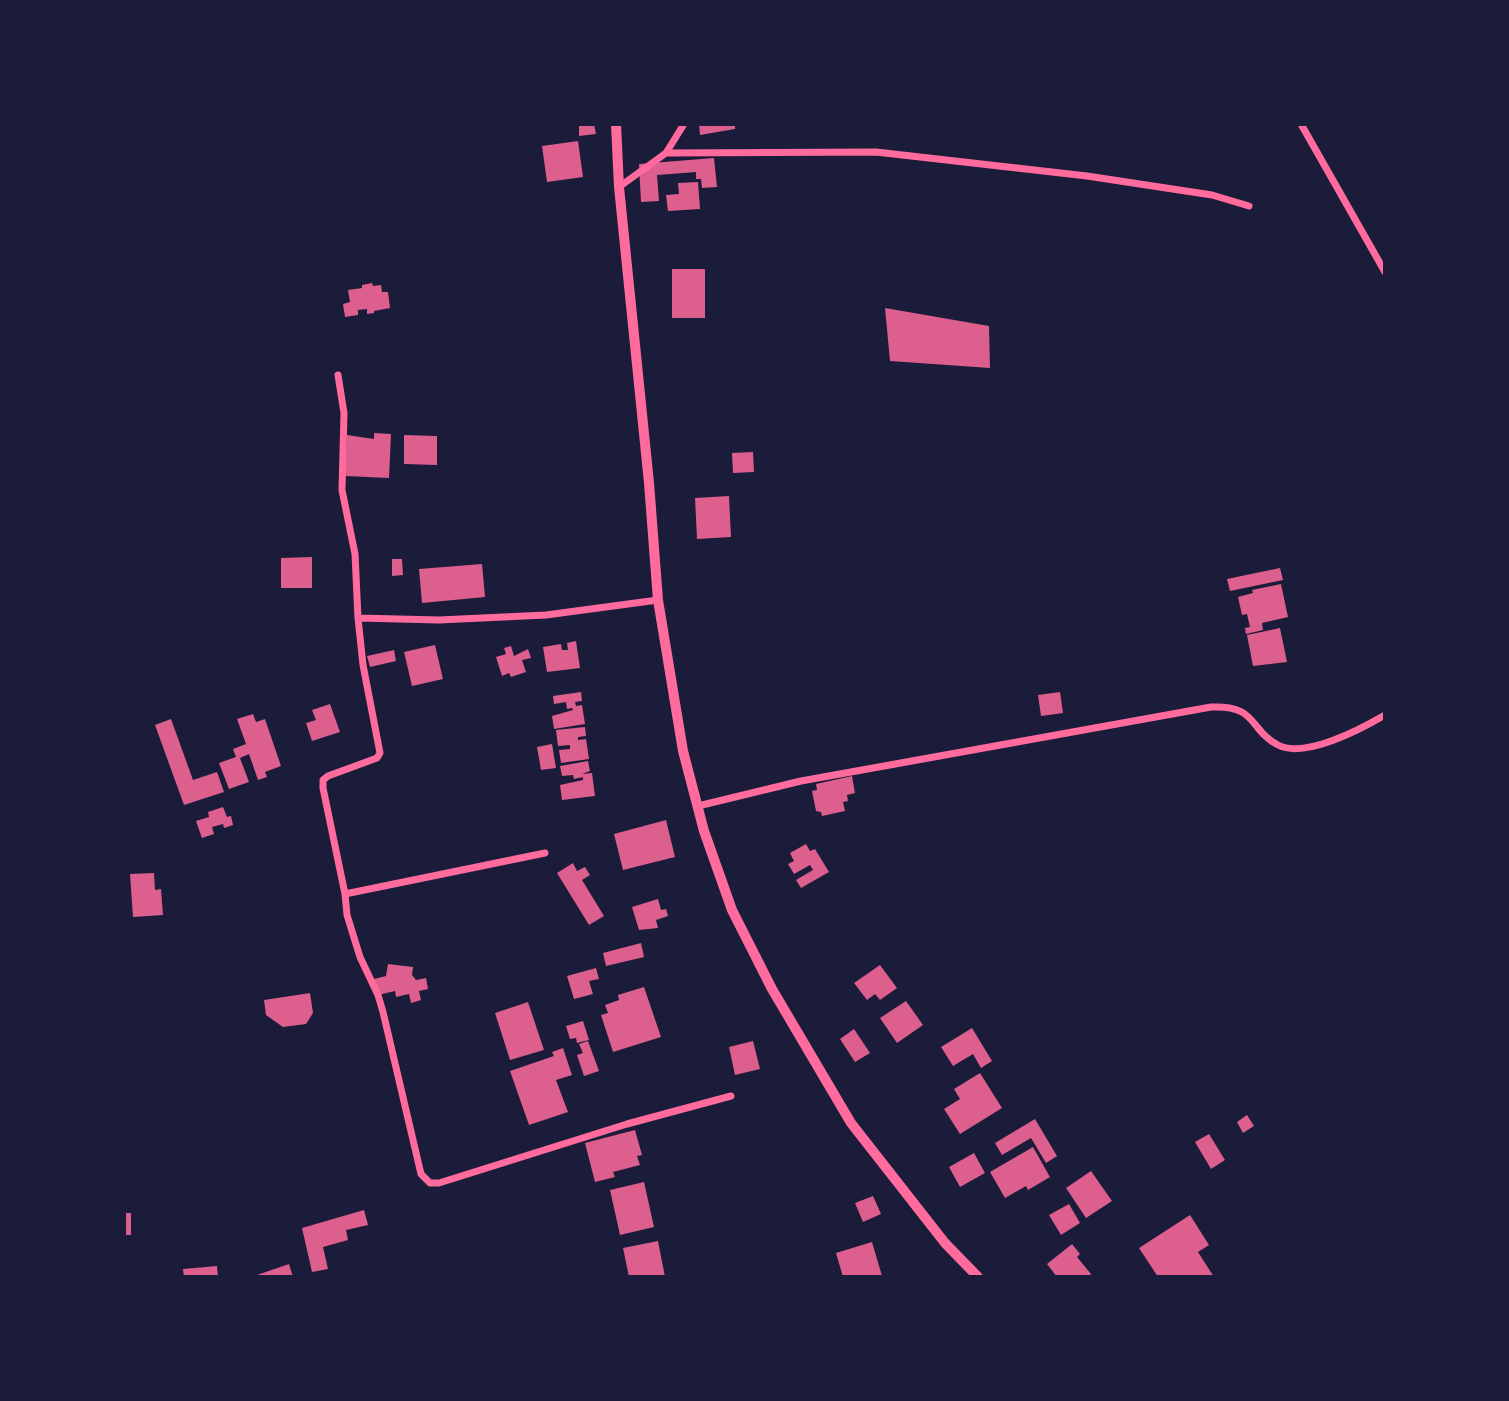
<!DOCTYPE html>
<html>
<head>
<meta charset="utf-8">
<style>
  body { margin:0 }
  #map { position:relative; width:1509px; height:1401px; overflow:hidden; background:#1b1b3a; font-family:"Crimson Pro",serif }
  canvas { display:block }
  .frame { position:absolute; inset:0; border:126px solid #1b1b3a; pointer-events:none }
</style>
</head>
<body>
<div id="map">
<canvas width="1509" height="1401"></canvas>
<div class="frame"></div>
</div>
<script>
const c = document.querySelector('canvas').getContext('2d');
c.lineJoin = 'round';
function paint(path, color) {
  c.fillStyle = color;
  c.fill(path, 'evenodd');
}
function trace(path, color, width, dash) {
  c.strokeStyle = color;
  c.lineWidth = width;
  c.lineCap = dash ? 'butt' : 'round';
  c.setLineDash(dash || []);
  c.stroke(path);
}
paint(new Path2D(`
  M579 124H594L596 134 579 136Z
  M699 124H735V129L700 135Z
  M578 141 583 177 547 182 542 146Z
  M714 158 717 187 702 188 701 179H696V172L657 175 659 201 641 202 639 164Z
  M698 182 700 209 668 211 666 195 679 194 678 183Z
  M672 269H705V318H672Z
  M372 283 373 286 381 285 382 292H388L390 308 374 311V313L367 314V309L358 310V315L345 317 343 304 350 302 348 290 362 288V285Z
  M885 308 989 326 990 368 890 361Z
  M374 433 391 434 389 478 345 476 347 435 374 439Z
  M404 435 437 436V465L404 464Z
  M753 452 754 472 733 473 732 453Z
  M729 496 731 537 697 539 695 498Z
  M312 557V588H281V558Z
  M392 559H402L403 575 392 576Z
  M482 564 485 597 422 603 419 569Z
  M1280 568 1283 580 1230 591 1227 579Z
  M1281 584 1288 617 1262 623 1263 630 1246 634 1245 628 1250 627 1247 614 1242 615 1238 597 1253 593 1252 590Z
  M1280 628 1287 662 1253 666 1247 635Z
  M576 641 580 668 547 672 543 647 561 644 562 650H568L567 643Z
  M435 645 443 679 412 686 404 652Z
  M511 646 514 656 528 649 531 658 522 660 526 672 511 677 509 673 502 676 496 657 506 654 504 648Z
  M394 650 396 661 370 667 367 656Z
  M581 692 582 701 575 702 576 706 582 705 585 724 554 729 552 716 573 710 572 708 567 709 566 702 554 704 553 696Z
  M1060 692 1063 713 1041 716 1038 695Z
  M330 704 340 732 312 741 306 723 316 720 312 710Z
  M253 714 256 722 265 719 281 766 265 772 267 777 258 780 249 754 240 758 249 782 229 789 219 763 236 757 233 749 246 744 237 719Z
  M171 719 193 780 217 772 224 792 184 805 155 725Z
  M585 727 586 736 578 737V740L586 739 589 759 561 763 559 750 570 749V745L558 746 556 730Z
  M552 744 556 768 541 770 537 747Z
  M588 761 590 771 582 774 592 773 595 796 562 800 560 785 583 780V777L574 779 573 775 562 776 560 766Z
  M852 776 855 793 847 795 848 801 843 802 845 811 822 816 821 812 816 811 812 791 817 790 816 784Z
  M223 807 227 817 231 816 233 825 224 828 223 824 212 827 214 834 202 838 196 821 209 817 208 812Z
  M666 820 675 857 623 870 614 834Z
  M806 844 810 851 815 849 829 872 801 888 796 880 813 870 810 865 794 874 788 864 794 861 790 853Z
  M573 863 577 871 585 867 590 875 582 880 604 916 589 925 557 873Z
  M154 873 155 890 161 889 163 915 133 917 130 874Z
  M658 899 661 910 666 909 668 916 656 920 658 928 639 930 632 907Z
  M641 943 644 957 606 966 603 953Z
  M388 964 413 967 412 975 416 980 426 978 428 989 419 991 421 1000 411 1003 409 994 396 997 395 991 378 995 374 979 386 976Z
  M880 965 897 988 880 1000 875 994 867 1000 854 983Z
  M596 968 599 979 589 981 593 994 574 999 567 976Z
  M644 987 661 1037 613 1052 601 1015 608 1013 605 1005 619 1000 618 995Z
  M310 993 313 1013 306 1024 283 1027 266 1015 264 1000Z
  M906 1001 923 1025 897 1043 880 1018Z
  M528 1002 544 1050 510 1060 495 1013Z
  M583 1021 589 1040 577 1043 576 1038 570 1039 566 1026Z
  M972 1028 992 1061 981 1068 973 1054 953 1066 941 1047Z
  M854 1029 870 1053 855 1062 840 1039Z
  M588 1041 599 1071 584 1076 577 1055 583 1053 579 1044Z
  M753 1041 760 1069 735 1075 729 1047Z
  M563 1048 572 1075 556 1080 568 1112 529 1125 510 1071 554 1056 552 1052Z
  M980 1073 1002 1108 960 1134 944 1109 960 1099 954 1089Z
  M1247 1115 1254 1126 1243 1133 1237 1122Z
  M1035 1119 1057 1156 1046 1163 1031 1138 1002 1155 995 1143Z
  M635 1130 642 1155 637 1156 640 1165 613 1172 615 1177 595 1182 585 1143Z
  M1209 1134 1225 1160 1211 1169 1195 1142Z
  M1033 1147 1050 1177 1028 1190 1026 1186 1005 1198 990 1172Z
  M974 1153 985 1173 960 1187 949 1167Z
  M1091 1171 1112 1201 1086 1218 1066 1188Z
  M644 1182 654 1227 620 1235 610 1190Z
  M873 1196 881 1214 863 1222 855 1203Z
  M1069 1204 1080 1223 1061 1235 1049 1215Z
  M364 1210 368 1225 346 1230 348 1240 323 1247 328 1269 312 1272 302 1228Z
  M124 1213H131V1235H124Z
  M1190 1215 1209 1245 1198 1252 1214 1277H1158L1139 1248Z
  M658 1241 665 1277H629L623 1248Z
  M872 1242 882 1276 843 1277 836 1253Z
  M1072 1244 1080 1254 1077 1257 1091 1274 1088 1277H1057L1047 1264Z
  M289 1264 293 1277H257V1275Z
  M217 1266 218 1277H184L183 1269Z`), '#dd5f8e');
trace(new Path2D(`
  M1301 124 1385 272
  M666 153 876 152 1087 176 1212 195 1249 206
  M619 187 666 153 684 124
  M338 375 344 413 342 490 355 554 358 618 439 620 546 615 658 600
  M358 618 363 665 380 753 377 758 328 776 323 780V788L345 894 347 915 360 957 378 995 383 1012 421 1174 430 1183H439L627 1124 731 1096
  M698 806 801 781 1211 707C1258 705 1248 729 1278 745 1305 759 1361 729 1385 715
  M345 894 545 853`), '#ff6b9d', 7);
trace(new Path2D(`
  M616 124 619 187 649 483 658 600 683 751 704 831 732 910 772 989 851 1123 945 1243 978 1277`), '#ff6b9d', 10);
</script>
</body>
</html>
